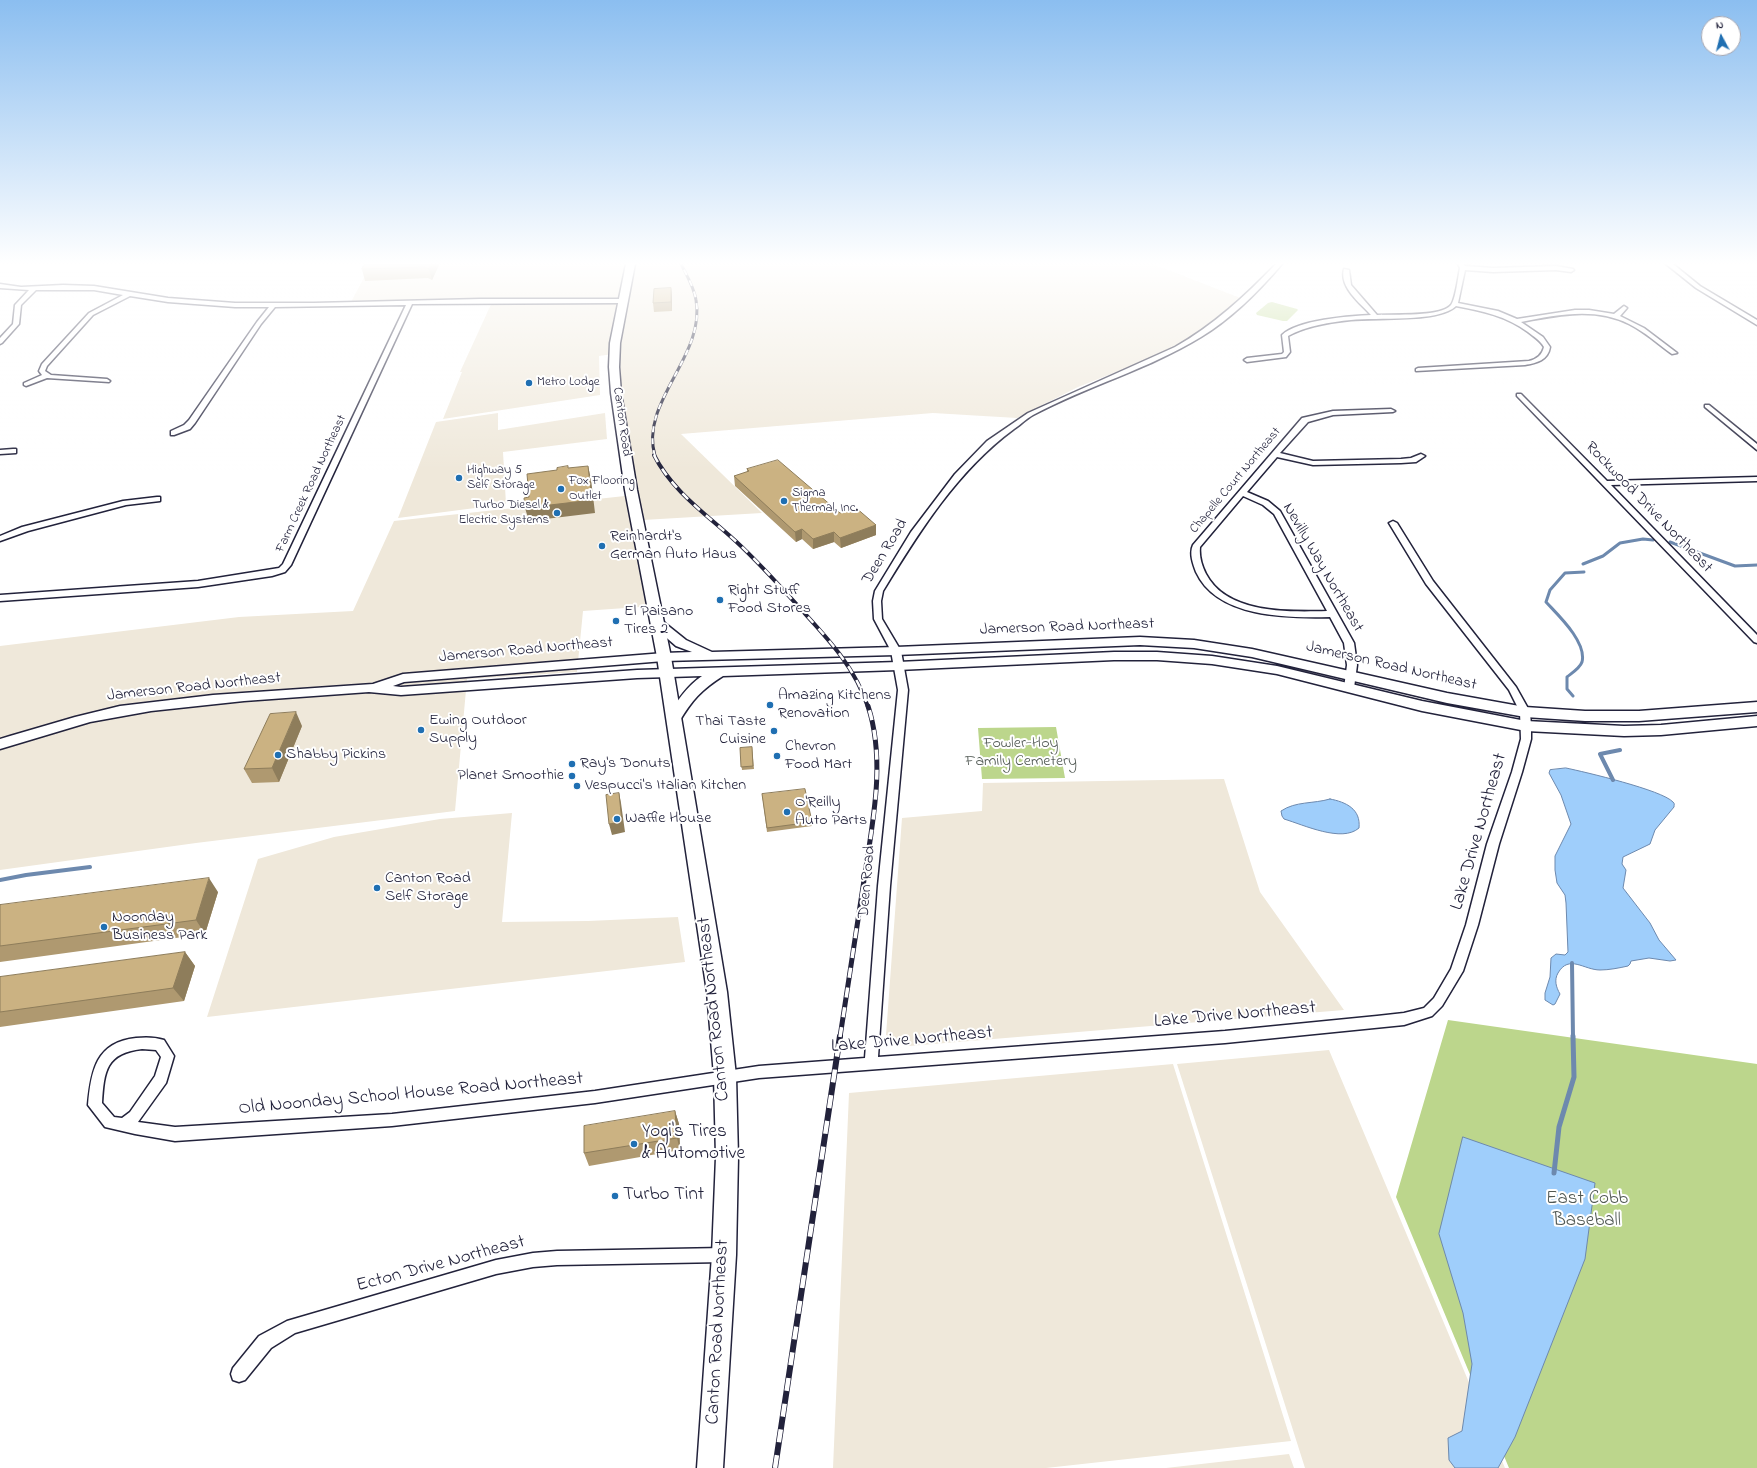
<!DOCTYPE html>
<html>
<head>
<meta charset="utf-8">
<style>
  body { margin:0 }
  #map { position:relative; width:1757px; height:1468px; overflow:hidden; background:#fff; font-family:"Indie Flower",sans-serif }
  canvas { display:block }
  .north { position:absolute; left:1701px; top:16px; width:40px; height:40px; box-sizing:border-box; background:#fff; border:1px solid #a7a7b1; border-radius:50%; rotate:353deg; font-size:11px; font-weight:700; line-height:16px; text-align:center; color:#22223b }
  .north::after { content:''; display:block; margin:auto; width:14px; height:18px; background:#1f6fb2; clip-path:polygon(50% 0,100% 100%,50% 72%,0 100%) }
</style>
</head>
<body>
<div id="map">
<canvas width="1757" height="1468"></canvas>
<div class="north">N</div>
</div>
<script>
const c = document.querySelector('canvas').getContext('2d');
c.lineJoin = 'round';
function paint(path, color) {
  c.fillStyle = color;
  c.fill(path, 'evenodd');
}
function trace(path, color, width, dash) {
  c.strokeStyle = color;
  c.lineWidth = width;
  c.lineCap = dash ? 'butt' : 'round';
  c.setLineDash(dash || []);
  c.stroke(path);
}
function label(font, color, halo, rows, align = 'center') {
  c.font = font + ' "Indie Flower",sans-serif';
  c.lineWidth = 4;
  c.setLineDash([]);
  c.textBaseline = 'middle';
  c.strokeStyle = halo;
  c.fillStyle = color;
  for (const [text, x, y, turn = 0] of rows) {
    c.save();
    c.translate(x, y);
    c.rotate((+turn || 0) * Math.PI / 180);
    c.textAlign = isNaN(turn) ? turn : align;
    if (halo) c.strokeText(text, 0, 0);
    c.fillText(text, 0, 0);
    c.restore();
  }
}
paint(new Path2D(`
  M371 264H1153L1248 301 1179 347 1078 387 1017 418 933 413 681 434 762 513 643 520 654 606 583 611 577 672 467 679 455 811 196 843 0 870V646L239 617 353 611 394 521 634 495 613 354 599 356 600 395 443 419 462 372H460L493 300 350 304Z
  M498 413V430L605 413 607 439 503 452 506 504 398 518 436 422Z
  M1224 779 1260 892 1344 1010 909 1046 886 1035 902 818 982 811 983 783Z
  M512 813 502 922 588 921 678 917 685 962 207 1017 258 859 334 837 440 819Z
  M1329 1050 1505 1468H1305L1177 1064Z
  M1173 1064 1291 1441 1046 1468H833L849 1093Z
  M1289 1454 1294 1468H1166Z`), '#efe8da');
paint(new Path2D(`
  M1272 302 1297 309 1298 310 1287 321H1283L1257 315 1256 313 1268 303Z
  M1056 727 1065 778 982 779 978 728Z
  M1448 1020 1757 1064V1468H1509L1396 1197Z`), '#bcd68c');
const water = new Path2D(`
  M1566 768C1585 772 1662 790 1673 802 1675 804 1674 804 1674 807L1655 830 1650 844 1623 857 1622 864 1626 870 1623 888 1650 923 1659 940 1676 960 1670 961 1649 958 1631 961 1630 964 1628 966C1619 968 1609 970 1600 970 1584 970 1569 954 1558 973 1554 980 1556 987 1560 994L1555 1004 1553 1005 1545 1000V993L1550 977 1551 958 1556 954 1565 955 1568 952 1566 903 1565 895 1557 883 1555 870V856L1571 824 1561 795 1549 773 1550 770Z
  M1330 799C1346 802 1361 809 1359 828 1342 843 1304 825 1284 819L1282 816 1281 811C1296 801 1313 804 1330 799Z
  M1463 1137 1595 1183 1585 1259 1515 1437 1498 1468H1455L1449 1460 1448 1438 1462 1431 1472 1364 1463 1313 1439 1234Z`);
paint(water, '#9fcefb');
trace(water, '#6d89ae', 1);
trace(new Path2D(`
  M1670 542 1735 566 1757 565
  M1583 564 1603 556 1620 543 1643 539 1653 540
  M1573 696 1567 689V677C1572 673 1580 668 1582 662 1587 642 1558 615 1546 602L1550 590 1565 573 1584 572`), '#6d89ae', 3);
trace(new Path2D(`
  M1613 780 1600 754 1620 750
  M0 880 26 875 90 867
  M1572 963 1573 1037`), '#6d89ae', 4);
trace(new Path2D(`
  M1554 1173 1559 1127 1574 1077 1573 1036`), '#6d89ae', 5);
const street = new Path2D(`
  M1276 264H1282C1259 291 1231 319 1201 337 1149 369 1087 386 1033 415 1026 419 1020 425 1014 429 957 471 919 532 883 591L881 601 882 619 901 651 908 690 890 886 878 1057 1225 1031 1377 1016 1404 1013 1424 1008 1434 998 1451 969 1466 925 1487 844 1512 772 1521 739 1520 712 1509 690 1426 584 1389 523 1393 521 1397 523 1433 581 1516 687 1530 712 1531 726V739L1522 772 1499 844 1478 925 1463 971 1442 1006 1432 1016 1404 1025 1225 1043 759 1078 595 1103 392 1126 175 1141 135 1134 105 1127 88 1105C91 1071 96 1042 136 1038 145 1037 155 1037 164 1040L174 1056 166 1083 138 1122 175 1127 392 1114 595 1091 759 1066 865 1058 878 886 898 690 891 651 874 619 873 601 875 591 911 532 955 474 987 441 1028 413 1175 347C1214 325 1245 296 1276 264ZM142 1049 156 1050 161 1057 155 1076 130 1112 122 1118 114 1117 102 1103C104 1071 106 1053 142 1049Z
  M1458 264H1464L1465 266 1493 268 1556 266 1573 269 1574 270 1571 272 1556 270 1493 272 1465 270 1458 303 1498 311 1517 319 1575 310H1589L1614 314 1624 306 1627 308 1620 316 1644 328 1677 353 1672 354C1658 344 1645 332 1629 324 1595 307 1557 315 1521 322L1543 337 1550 347C1548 360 1537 363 1525 365L1416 371V369L1418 368 1529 361C1537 359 1542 355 1544 347 1540 340 1534 337 1528 332 1506 316 1483 311 1456 306 1439 323 1376 317 1351 320 1331 322 1306 326 1288 336L1290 352 1286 357 1247 362 1244 360 1247 358 1282 354 1284 352 1282 335C1297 320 1349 316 1371 315 1360 303 1339 287 1344 269L1349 270 1351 285 1377 315C1393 314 1442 317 1451 305 1456 298 1458 277 1460 268Z
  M1666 264H1673L1700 286 1757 320V325L1696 288Z
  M0 284 21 287 63 285 94 286 168 298 235 303H314L480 299H623L626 301 623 303 412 304 291 565 285 572 272 576 198 587 0 601V595L198 581 279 568 283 564 406 305 275 307 261 324 195 423 190 429 174 435H171V431L184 425 189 420 257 322 269 307H235L168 302 130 296 93 315 47 366 45 371 51 375 107 379 110 381 109 382 47 378 26 386 24 385V383L42 375 39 371 42 364 89 313 123 295 94 290H36L21 305 19 324 2 343 0 344V338L13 324 15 305 29 290 0 288Z
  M1517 394H1521L1607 481 1757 477V481L1611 485 1757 635V643L1754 642 1517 396Z
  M1705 405H1709L1757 444V450L1705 407Z
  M1391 409 1395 411 1393 412 1333 415 1308 422 1280 453 1313 461 1401 459 1411 458 1421 454 1425 456 1416 462 1401 463 1313 465 1277 457 1247 492 1268 501 1280 511 1354 643 1357 665 1354 688 1349 691 1344 688 1347 665 1344 643 1330 617C1287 618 1217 618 1196 572 1193 564 1189 553 1193 545L1302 418 1333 411ZM1243 496 1263 505 1274 514 1327 611C1288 612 1227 614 1206 574 1202 566 1199 557 1200 547Z
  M13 449H16V453L0 454V450Z
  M157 497H160V501L126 505 28 531 0 541V536L22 527 123 501Z
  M724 1248 729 1250 731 1255 729 1260 724 1262 557 1265 533 1267 496 1274 295 1333 271 1348 245 1380 239 1382 233 1380 231 1374 233 1368 259 1336 287 1321 496 1260 533 1253 557 1251Z`);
const secondary = new Path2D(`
  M657 619 661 620 686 640 712 652 896 647 1140 637 1194 640 1252 649 1447 693 1525 707 1585 711H1639L1757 702V712L1639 721H1585L1525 717 1447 703 1252 657 1194 648 1140 645 896 655 664 661 404 682 393 686 401 687 637 670 898 662 1114 652H1157L1212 656 1277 666 1422 701 1526 721 1624 726 1661 725 1757 716V726L1661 735 1624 736 1526 731 1422 711 1277 674 1212 664 1157 660H1114L898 670 723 676C701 690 692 700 679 722L674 724 669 722 667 719C676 702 686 687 702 676L637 678 401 695 369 692 244 701 151 711 90 722 0 749V739L10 736 75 717 120 706 213 695 373 684 403 674 664 653 692 652 676 646 653 626 651 623 653 620Z`);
const primary = new Path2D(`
  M626 264H635L620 343 619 367 621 393 637 490 671 657 727 992 736 1076 738 1157 736 1255 723 1468H697L712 1255 716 1157 714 1076 707 992 657 657 625 490 611 393 609 367 610 343Z`);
trace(street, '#22223b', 3);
trace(secondary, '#22223b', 3);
trace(primary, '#22223b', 3);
paint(street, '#fff');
paint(secondary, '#fff');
paint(primary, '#fff');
const railFar3 = new Path2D(`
  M655 456C639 402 706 356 696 300 694 287 687 276 681 264`);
const railFar2 = new Path2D(`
  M654 455C671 489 703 512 730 536 755 558 776 582 798 606 827 638 854 665 868 707`);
const railFar1 = new Path2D(`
  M840 1037C848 987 855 937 863 887 871 829 887 764 868 706`);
const rail = new Path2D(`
  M775 1468 840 1036`);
trace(railFar3, '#22223b', 3);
trace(railFar2, '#22223b', 4);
trace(railFar1, '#22223b', 5);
trace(rail, '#22223b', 6);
trace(railFar3, '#fff', 2, [6]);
trace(railFar2, '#fff', 2.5, [8]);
trace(railFar1, '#fff', 3.5, [10]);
trace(rail, '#fff', 4.5, [13]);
paint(new Path2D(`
  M365 264H438L439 265 432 280 428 278 365 281 362 269Z
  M671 288 672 297V311L654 312 653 303Z
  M747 469 840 513 876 525V535L841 548 834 542 813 549 802 539 796 542 735 486 734 476 747 472Z
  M302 726 279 782 252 783 244 769Z
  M752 747 754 769 742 770 740 748Z
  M762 794 812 822V826L767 832Z
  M218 892 205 934 0 962V905Z
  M185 952 195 966 184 1001 0 1027V977Z
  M675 1111 679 1124 680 1150 589 1166 584 1153Z`), '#af9970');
paint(new Path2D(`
  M431 264H438L439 265 432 280 429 269Z
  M671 288 672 297V311L671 302Z
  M588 466 591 479 595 513 529 521 525 508Z
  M876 525V535L841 548 840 538Z
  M802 529V539L796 542 795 532Z
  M834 532V542L813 549V539Z
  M296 712 302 726 279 782 272 768Z
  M619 793 621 803 625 832 612 835 609 824Z
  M209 878 218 892 205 934 196 920Z
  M185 952 195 966 184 1001 173 988Z
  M675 1111 679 1124 680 1150 677 1138Z`), '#8e7d5b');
const building = new Path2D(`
  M365 264H431L429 269 424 267 362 269Z
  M671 288V302L653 303 654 289Z
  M778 460 840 513 855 507 876 525 840 538 834 532 813 539 802 529 795 532 734 476 749 471 747 469Z
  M568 466V468L588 466 592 500 525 508 524 498 529 497 527 474 557 470V468Z
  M296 712 272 768 244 769 270 714Z
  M752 747 753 766 741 767 740 748Z
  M805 789 812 822 767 828 762 794Z
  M619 793 622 822 609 824 606 795Z
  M209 878 196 920 0 946V905Z
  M185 952 173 988 0 1012V977Z
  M675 1111 677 1138 584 1153V1126Z`);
paint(building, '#cbb282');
trace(building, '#8e7d5b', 1);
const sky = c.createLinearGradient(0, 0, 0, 470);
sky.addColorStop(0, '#8bbef0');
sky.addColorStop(0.56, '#fff');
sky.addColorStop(1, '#ffffff00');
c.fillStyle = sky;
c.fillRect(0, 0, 1757, 470);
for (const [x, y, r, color] of [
  [529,383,4,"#1f6fb2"],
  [459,478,4,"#1f6fb2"],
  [561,489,4,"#1f6fb2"],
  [784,501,4,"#1f6fb2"],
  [557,513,4,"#1f6fb2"],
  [602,546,4,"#1f6fb2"],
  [720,600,4,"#1f6fb2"],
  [616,621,4,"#1f6fb2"],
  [770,705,4,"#1f6fb2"],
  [421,730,4,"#1f6fb2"],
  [774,731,4,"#1f6fb2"],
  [278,755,4,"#1f6fb2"],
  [777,756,4,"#1f6fb2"],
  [572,764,4,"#1f6fb2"],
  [572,776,4,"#1f6fb2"],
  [577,786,4,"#1f6fb2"],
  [787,812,4,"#1f6fb2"],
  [617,819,4,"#1f6fb2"],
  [377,888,4,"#1f6fb2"],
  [104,927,4,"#1f6fb2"],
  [634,1144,4,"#1f6fb2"],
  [615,1196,4,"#1f6fb2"]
]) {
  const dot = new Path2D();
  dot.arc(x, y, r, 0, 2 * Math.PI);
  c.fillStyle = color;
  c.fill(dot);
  trace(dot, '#fff', 1.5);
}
label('13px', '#22223b', '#fff', [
  ["Metro Lodge",537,383],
  ["Highway 5",467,471],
  ["Self Storage",467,486],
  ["Fox Flooring",569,482],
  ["Outlet",569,497],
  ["Sigma",792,494],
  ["Thermal, Inc.",792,509],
  ["Turbo Diesel &",549,506,"right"],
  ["Electric Systems",549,521,"right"]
], 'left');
label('13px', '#22223b', '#fff', [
  ["Canton Road",621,422,82],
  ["Chapelle Court Northeast",1236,481,-50],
  ["Farm Creek Road Northeast",312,484,-65]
]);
label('16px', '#22223b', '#fff', [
  ["Rockwood Drive Northeast",1648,508,46],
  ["Deen Road",886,552,-59],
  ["Nevilly Way Northeast",1322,568,60],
  ["Jamerson Road Northeast",1067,628,-2],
  ["Jamerson Road Northeast",526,651,-5],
  ["Jamerson Road Northeast",1391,667,13],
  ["Jamerson Road Northeast",194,688,-6],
  ["Deen Road",868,882,-85]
]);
label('16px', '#22223b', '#fff', [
  ["Reinhardt's",610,537],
  ["German Auto Haus",610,555],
  ["Right Stuff",728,591],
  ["Food Stores",728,609],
  ["El Paisano",624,612],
  ["Tires 2",624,630],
  ["Amazing Kitchens",778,696],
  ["Renovation",778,714],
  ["Ewing Outdoor",429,721],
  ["Supply",429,739],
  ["Thai Taste",766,722,"right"],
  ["Cuisine",766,740,"right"],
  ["Chevron",785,747],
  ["Food Mart",785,765],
  ["Shabby Pickins",286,755],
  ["Ray's Donuts",580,764],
  ["Planet Smoothie",564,776,"right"],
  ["Vespucci's Italian Kitchen",585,786],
  ["O'Reilly",795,803],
  ["Auto Parts",795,821],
  ["Waffle House",625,819],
  ["Canton Road",385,879],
  ["Self Storage",385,897],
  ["Noonday",112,918],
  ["Business Park",112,936]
], 'left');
label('16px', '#505853', '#fff', [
  ["Fowler-Hoy",1021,744],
  ["Family Cemetery",1021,762]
]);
label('19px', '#22223b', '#fff', [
  ["Lake Drive Northeast",1480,832,-74],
  ["Canton Road Northeast",715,1009,-96],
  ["Lake Drive Northeast",1235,1016,-5],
  ["Lake Drive Northeast",912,1041,-5],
  ["Old Noonday School House Road Northeast",411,1095,-5],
  ["Ecton Drive Northeast",441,1265,-15],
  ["Canton Road Northeast",719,1332,-87]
]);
label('19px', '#22223b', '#fff', [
  ["Yogi's Tires",642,1133],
  ["& Automotive",642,1155],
  ["Turbo Tint",623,1196]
], 'left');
label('19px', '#505853', '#fff', [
  ["East Cobb",1587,1200],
  ["Baseball",1587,1222]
]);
</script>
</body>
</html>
